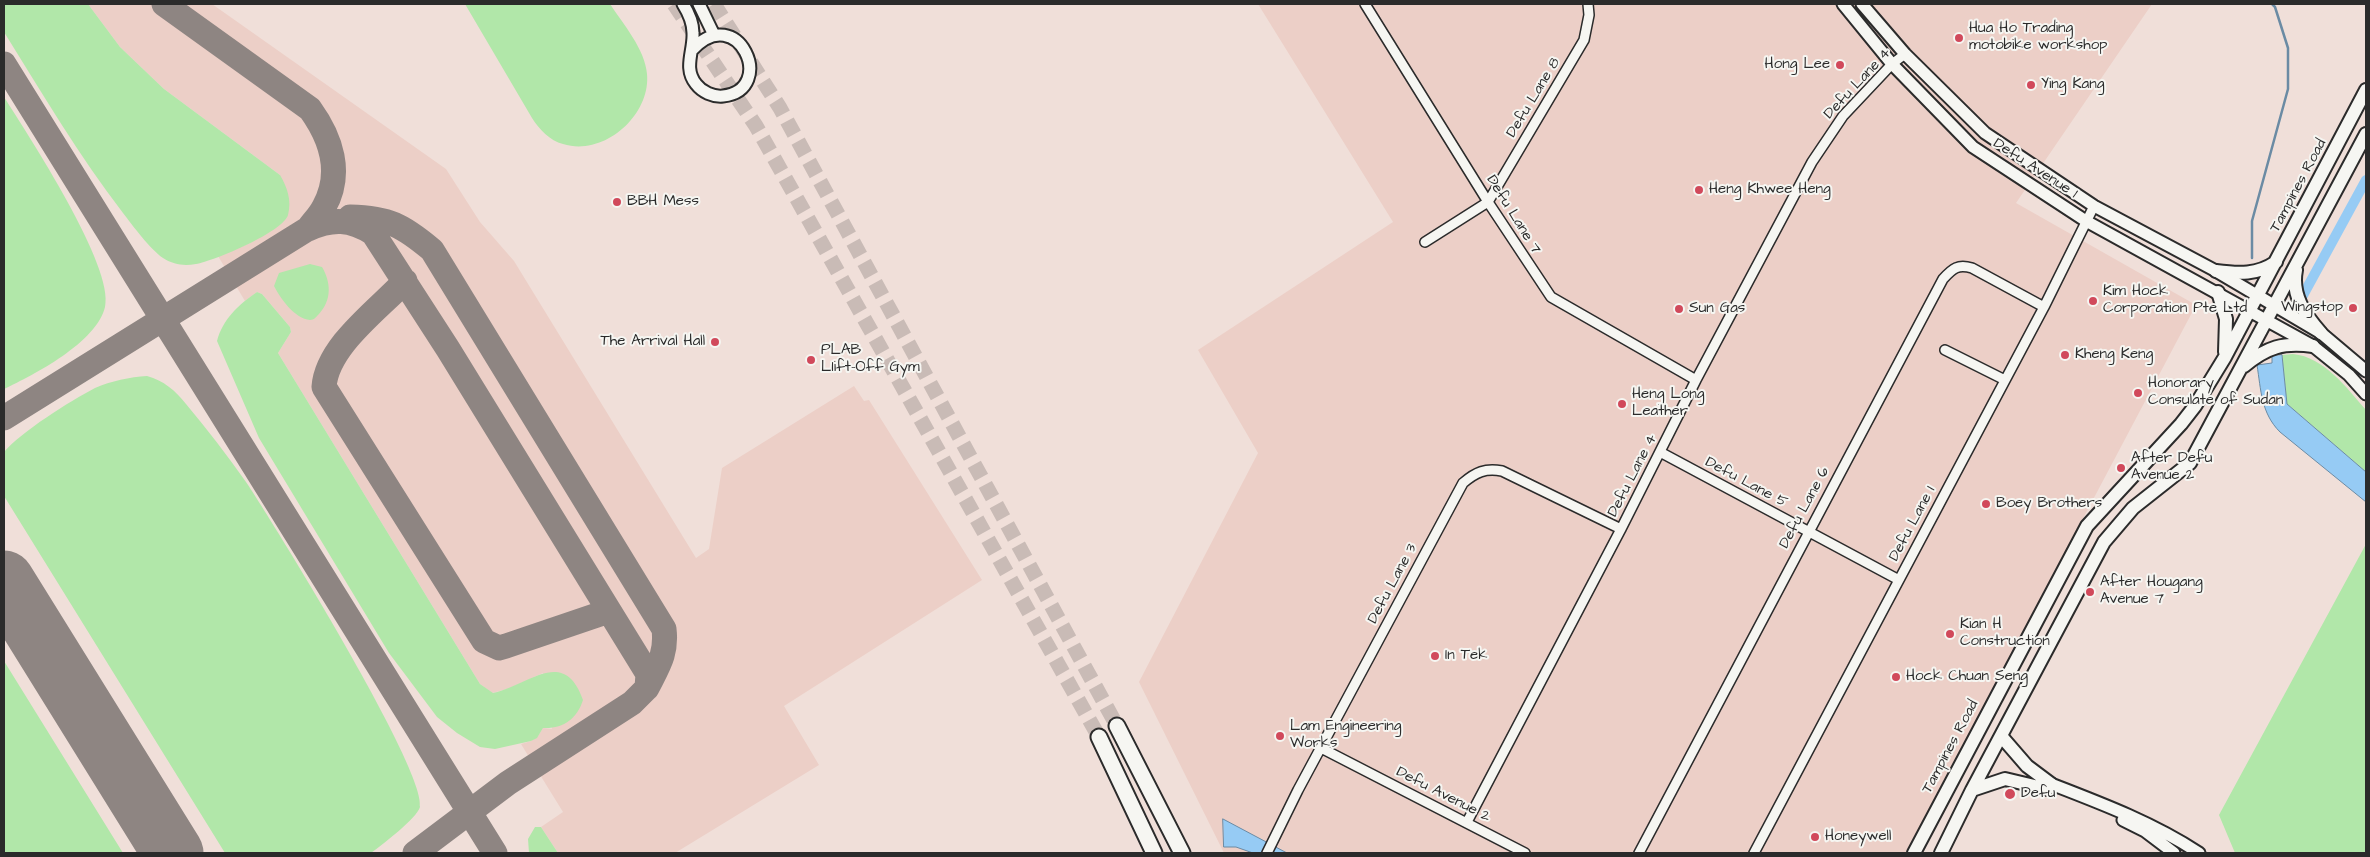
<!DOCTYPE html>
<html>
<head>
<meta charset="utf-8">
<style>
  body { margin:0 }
  #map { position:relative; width:2370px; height:857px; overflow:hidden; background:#f0dfd9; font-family:"Architects Daughter",sans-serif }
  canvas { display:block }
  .frame { position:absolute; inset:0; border:5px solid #2b2b2b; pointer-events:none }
</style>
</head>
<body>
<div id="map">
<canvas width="2370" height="857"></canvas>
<div class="frame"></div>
</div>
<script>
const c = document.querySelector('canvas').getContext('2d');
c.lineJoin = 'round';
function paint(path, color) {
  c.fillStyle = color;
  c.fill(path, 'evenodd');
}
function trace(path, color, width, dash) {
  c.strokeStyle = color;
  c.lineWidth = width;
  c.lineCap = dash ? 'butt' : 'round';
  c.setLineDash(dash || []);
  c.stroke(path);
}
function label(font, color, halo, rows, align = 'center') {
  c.font = font + ' "Architects Daughter",sans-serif';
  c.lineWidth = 4;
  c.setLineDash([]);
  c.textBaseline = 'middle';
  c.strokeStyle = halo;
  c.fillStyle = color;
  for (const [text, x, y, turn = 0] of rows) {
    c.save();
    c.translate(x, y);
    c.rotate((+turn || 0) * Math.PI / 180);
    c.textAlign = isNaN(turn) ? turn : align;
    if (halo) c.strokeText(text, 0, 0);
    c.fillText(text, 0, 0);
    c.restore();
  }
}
paint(new Path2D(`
  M88 4H212L446 169 480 222 514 261 696 558 709 549 722 468 854 386 864 401 869 400 982 580 784 706 819 765 675 853H558L541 827 563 812 521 744 531 741 538 736 543 728 552 729 543 673 508 689 492 693 480 684 278 353 291 332 290 327 262 294 257 292 245 301 218 256 250 243 280 175 164 89 120 47Z
  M1258 4H2152L2016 203 2196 305 1906 853H1224L1139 682 1258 453 1198 350 1393 222Z`), '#eccfc7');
paint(new Path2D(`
  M4 4H88L120 47 164 89 280 175C287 187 292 200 288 215 283 232 214 261 196 264 184 266 174 265 163 258 150 249 133 226 123 213 79 156 42 93 4 32Z
  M465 4H610C623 24 645 49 647 74 651 115 604 157 563 144 550 141 539 129 532 118Z
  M4 97C28 135 115 267 105 307 97 342 34 375 4 389Z
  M310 264 322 267C331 282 332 300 319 314 316 317 314 320 310 320 295 319 280 298 274 286L279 273Z
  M257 292 262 294 290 327 291 332 278 353 480 684 493 693C529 685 564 646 583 700 577 719 563 729 543 728L537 738 531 741 495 749 480 747 457 733 437 717 389 653 259 438 217 341C223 319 238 305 257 292Z
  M2293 354C2324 357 2347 388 2366 410V472L2287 404 2282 355Z
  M147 376C164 381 175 390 186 404 207 429 227 455 246 482 273 522 428 773 420 807 417 818 382 845 371 853H225L4 496V452C21 432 70 401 95 388 111 381 130 377 147 376Z
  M2366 544V853H2235L2219 815Z
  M4 661 123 853H4Z
  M535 827H541L558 853H529L528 839Z`), '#b1e7a9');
const water = new Path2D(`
  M2282 355 2287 404 2366 472V502L2280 432C2261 413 2261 390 2257 365L2272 363V356Z
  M1223 819 1287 853H1253L1236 847H1224Z`);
paint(water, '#96cbf4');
trace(water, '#6b8ba4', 1);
trace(new Path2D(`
  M2252 258V221L2288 89V48L2275 7 2272 4`), '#6b8ba4', 2.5);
trace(new Path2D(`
  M2301 299 2366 180`), '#96cbf4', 10);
trace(new Path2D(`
  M164 4 310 109C331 138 343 173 324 207 320 215 313 222 308 229
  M4 64 495 853
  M350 217C389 218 402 225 432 250L664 629C667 654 658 666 647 688
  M308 229C333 218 350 219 373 233L448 349 648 674 647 688 632 703 508 783 415 853
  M405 281C378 310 327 346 324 387L484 641 499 648 506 646 609 611
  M4 418 322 220`), '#8e8582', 25);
trace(new Path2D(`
  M4 581 173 853`), '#8e8582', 61);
trace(new Path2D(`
  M674 4 756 126 1099 737
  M714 4 780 108 1117 726`), '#c9bbb6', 15, [15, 8]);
const street = new Path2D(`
  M1365 4 1488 202 1551 297 1696 380
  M1425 242 1488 202 1584 40 1589 15 1588 4
  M1945 350 2005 380
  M1660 452 1899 580
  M1321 748 1525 853
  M1467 822 1621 529 1696 380 1812 162 1843 116 1892 64 1905 54
  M1267 853 1298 790 1463 483C1476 472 1485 468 1502 471L1621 529
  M1639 853 1943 279C1953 268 1958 264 1972 268L2044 307
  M1754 853 2044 307 2094 206`);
const secondary = new Path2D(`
  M683 4C688 12 693 23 693 33 694 51 683 68 696 84 702 92 713 97 723 96 778 90 738 0 692 50
  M699 4 714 35
  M1843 4 1892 64 1973 147 2086 221 2313 346 2349 375 2366 394
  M1862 4 1905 54 1985 133 2094 206 2216 271 2321 333 2366 371
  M2051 784C2103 804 2153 823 2199 853
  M2123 820 2145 831 2174 853`);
const primary = new Path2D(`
  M2296 270C2291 295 2305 315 2321 333
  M2216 271C2239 274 2257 275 2276 262
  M2218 292 2226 319 2225 352
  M2244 366C2267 347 2283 342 2313 346
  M2001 736 2027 766 2051 784
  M1972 790 2005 779 2047 789
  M1914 853 2087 526 2181 424 2195 406 2225 357 2366 90
  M1941 853 1972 790 2104 542 2133 508 2190 463 2366 134`);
const highway = new Path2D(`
  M1117 726 1182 853
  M1099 737 1154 853`);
trace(street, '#2b2b2b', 12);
trace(secondary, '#2b2b2b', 15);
trace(primary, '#2b2b2b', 16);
trace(highway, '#2b2b2b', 19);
trace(street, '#f6f6f2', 9);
trace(secondary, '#f6f6f2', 11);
trace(primary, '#f6f6f2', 12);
trace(highway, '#f6f6f2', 15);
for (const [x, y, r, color] of [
  [1959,38,5,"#d1495b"],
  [1840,65,5,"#d1495b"],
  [2031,85,5,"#d1495b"],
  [1699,190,5,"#d1495b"],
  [617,202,5,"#d1495b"],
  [2093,301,5,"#d1495b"],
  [2353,308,5,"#d1495b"],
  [1679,309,5,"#d1495b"],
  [715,342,5,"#d1495b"],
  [2065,355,5,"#d1495b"],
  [811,360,5,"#d1495b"],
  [2138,393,5,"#d1495b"],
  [1622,404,5,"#d1495b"],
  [2121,468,5,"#d1495b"],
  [1986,504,5,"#d1495b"],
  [2090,592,5,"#d1495b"],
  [1950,634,5,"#d1495b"],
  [1435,656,5,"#d1495b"],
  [1896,677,5,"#d1495b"],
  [1280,736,5,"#d1495b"],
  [2010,794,6,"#d1495b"],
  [1815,837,5,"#d1495b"]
]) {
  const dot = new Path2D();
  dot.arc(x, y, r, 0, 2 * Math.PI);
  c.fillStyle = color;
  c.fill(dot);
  trace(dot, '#f6f6f2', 2);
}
label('15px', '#2b2b2b', '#f6f6f2', [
  ["Hua Ho Trading",1969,29],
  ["motobike workshop",1969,46],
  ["Hong Lee",1830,65,"right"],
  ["Ying Kang",2041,85],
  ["Heng Khwee Heng",1709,190],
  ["BBH Mess",627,202],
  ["Kim Hock",2103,292],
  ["Corporation Pte Ltd",2103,309],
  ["Wingstop",2343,308,"right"],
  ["Sun Gas",1689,309],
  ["The Arrival Hall",705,342,"right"],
  ["PLAB",821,351],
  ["LIift-Off Gym",821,368],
  ["Kheng Keng",2075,355],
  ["Honorary",2148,384],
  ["Consulate of Sudan",2148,401],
  ["Heng Long",1632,395],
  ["Leather",1632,412],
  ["After Defu",2131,459],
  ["Avenue 2",2131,476],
  ["Boey Brothers",1996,504],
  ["After Hougang",2100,583],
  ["Avenue 7",2100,600],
  ["Kian H",1960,625],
  ["Construction",1960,642],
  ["In Tek",1445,656],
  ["Hock Chuan Seng",1906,677],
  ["Lam Engineering",1290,727],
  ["Works",1290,744],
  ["Defu",2021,794],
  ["Honeywell",1825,837]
], 'left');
label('15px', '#2b2b2b', '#f6f6f2', [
  ["Defu Lane 4",1858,84,-47],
  ["Defu Lane 8",1534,98,-59],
  ["Defu Avenue 1",2035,169,33],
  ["Tampines Road",2299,186,-62],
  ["Defu Lane 7",1513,215,58],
  ["Defu Lane 4",1633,476,-63],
  ["Defu Lane 5",1746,483,28],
  ["Defu Lane 6",1805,508,-62],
  ["Defu Lane 1",1913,524,-62],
  ["Defu Lane 3",1393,584,-62],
  ["Tampines Road",1951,747,-62],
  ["Defu Avenue 2",1443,795,27]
]);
</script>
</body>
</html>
